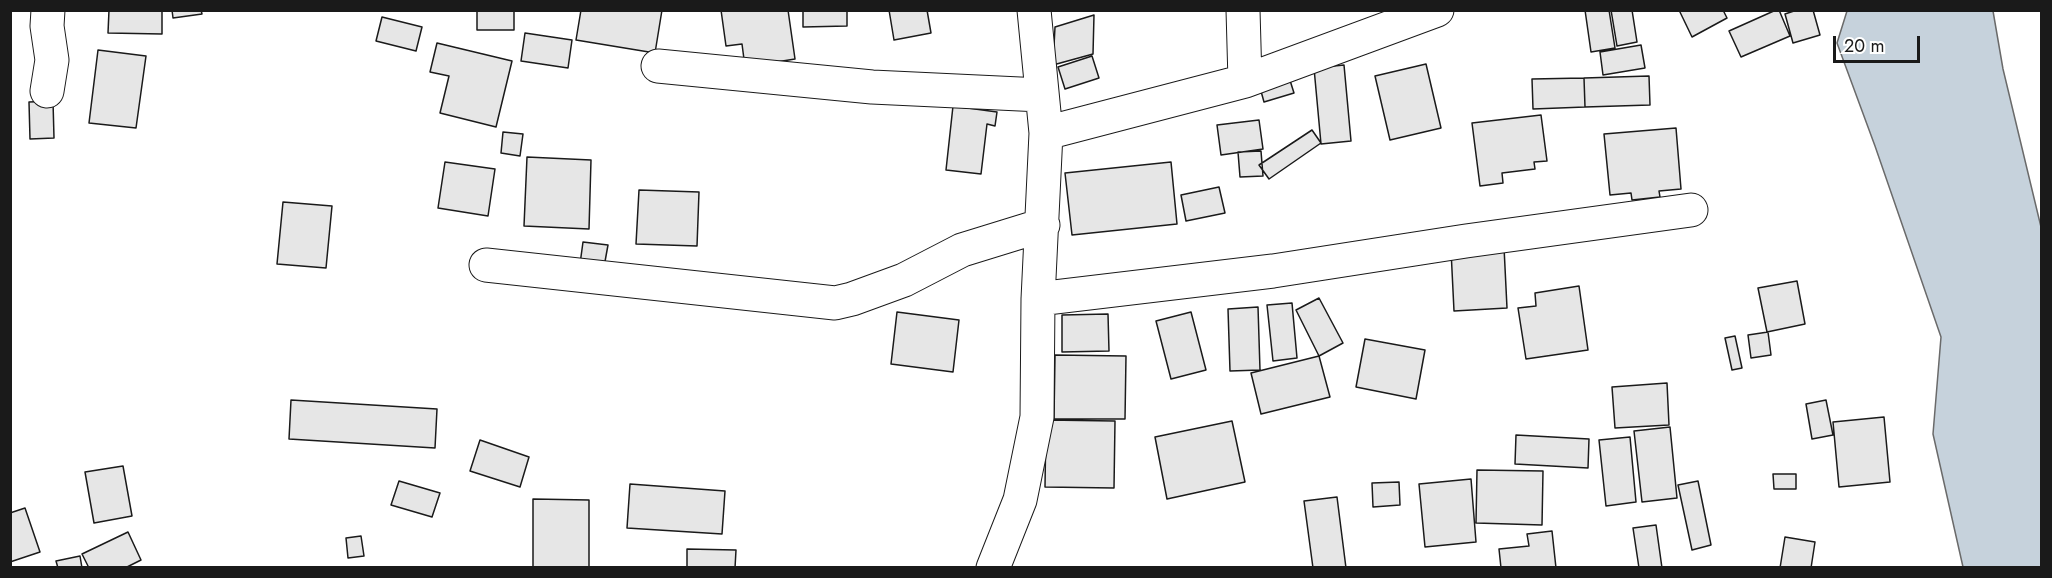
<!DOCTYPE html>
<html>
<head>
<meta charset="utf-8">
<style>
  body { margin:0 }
  #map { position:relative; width:2052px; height:578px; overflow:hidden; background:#fff; font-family:Jost,sans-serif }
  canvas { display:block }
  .frame { position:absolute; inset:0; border:12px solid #1a1a1a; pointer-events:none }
  .scale { position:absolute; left:1833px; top:36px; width:87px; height:27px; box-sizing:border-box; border:3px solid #1a1a1a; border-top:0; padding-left:8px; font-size:18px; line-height:21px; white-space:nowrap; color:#1a1a1a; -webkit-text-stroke:4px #fff; paint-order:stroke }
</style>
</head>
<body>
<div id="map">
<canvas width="2052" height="578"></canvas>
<div class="frame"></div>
<div class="scale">20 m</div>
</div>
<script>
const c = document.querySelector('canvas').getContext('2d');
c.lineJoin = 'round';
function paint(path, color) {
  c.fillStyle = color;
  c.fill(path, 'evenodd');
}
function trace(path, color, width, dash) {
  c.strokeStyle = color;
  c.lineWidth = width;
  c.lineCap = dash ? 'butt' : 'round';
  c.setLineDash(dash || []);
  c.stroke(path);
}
const water = new Path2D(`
  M1847 11H1993L2003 69 2041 227V567H1963L1933 434 1941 337 1875 146 1837 43Z`);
paint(water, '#c6d2dc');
trace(water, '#6a6a6a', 1.5);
const building = new Path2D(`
  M109 10H162V34L108 33Z
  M172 10H201L202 14 173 18Z
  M477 10H514V30H477Z
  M581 10H662L655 53 576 40Z
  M721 10H788L795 59 745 67 742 44 726 46Z
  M803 10H847V26L803 27Z
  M889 10H927L931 33 894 40Z
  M1585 10H1609L1615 48 1591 52Z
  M1611 10H1632L1637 42 1617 46Z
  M1679 10H1723L1727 18 1692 37Z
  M1776 10H1779L1790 36 1741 57 1729 31Z
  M1797 10H1813L1820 35 1793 43 1785 14Z
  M1094 15 1093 54 1053 65 1055 27Z
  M382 17 422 27 416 51 376 41Z
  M525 33 572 40 568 68 521 61Z
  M437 43 512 61 496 127 440 113 449 76 430 72Z
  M1641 45 1645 68 1603 75 1600 52Z
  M98 50 146 56 136 128 89 123Z
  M1092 56 1099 78 1065 89 1058 67Z
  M1426 64 1441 128 1390 140 1375 76Z
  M1344 65 1351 141 1321 144 1314 68Z
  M1288 74 1294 93 1264 102 1259 84Z
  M1649 76 1650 105 1585 107 1584 78Z
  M1584 78 1585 107 1533 109 1532 79Z
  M53 101 54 138 30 139 29 102Z
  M953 106 997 112 995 126 987 124 981 174 946 170Z
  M1541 115 1547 161 1534 162 1535 169 1502 173 1503 183 1480 186 1472 123Z
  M1259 120 1263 149 1221 155 1217 125Z
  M1676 128 1681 189 1659 191 1660 197 1632 200 1631 193 1610 195 1604 134Z
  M1312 130 1321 143 1269 179 1259 165Z
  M503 132 523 134 520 156 501 153Z
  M1261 151 1263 176 1240 177 1238 152Z
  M527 157 591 160 589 229 524 226Z
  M445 162 495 169 488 216 438 208Z
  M1171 162 1177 224 1072 235 1065 173Z
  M1219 187 1225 213 1186 221 1181 195Z
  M639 190 699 192 697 246 636 244Z
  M283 202 332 206 326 268 277 264Z
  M583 242 608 245 604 267 580 264Z
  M1504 247 1507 308 1454 311 1451 250Z
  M1797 281 1805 324 1767 332 1758 288Z
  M1579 286 1588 350 1526 359 1518 308 1536 306 1535 293Z
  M1319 298 1343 343 1319 356 1296 310Z
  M1292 303 1297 358 1273 361 1267 305Z
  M1258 307 1260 370 1230 371 1228 309Z
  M897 312 959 320 953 372 891 364Z
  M1191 312 1206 370 1171 379 1156 321Z
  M1108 314 1109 351 1062 352V315Z
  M1768 332 1771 355 1751 358 1748 335Z
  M1735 336 1742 368 1732 370 1725 338Z
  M1365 339 1425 350 1416 399 1356 387Z
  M1055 355 1126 356 1125 419H1054Z
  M1319 356 1330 397 1261 414 1251 373Z
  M1667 383 1669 425 1615 428 1612 387Z
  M291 400 437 409 435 448 289 439Z
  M1826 400 1833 435 1812 439 1806 404Z
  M1884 417 1890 482 1839 487 1833 422Z
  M1046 420 1115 421 1114 488 1045 487Z
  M1232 421 1245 482 1167 499 1155 437Z
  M1670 427 1677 498 1642 502 1634 431Z
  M1516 435 1589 439 1588 468 1515 464Z
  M1630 437 1636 502 1606 506 1599 440Z
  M480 440 529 457 520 487 470 471Z
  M123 466 132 516 94 523 85 472Z
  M1477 470 1543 471 1542 525 1476 523Z
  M1773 474H1796V489H1774Z
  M1471 479 1476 542 1425 547 1419 484Z
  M399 481 440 493 432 517 391 505Z
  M1698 481 1711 545 1692 550 1678 485Z
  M1399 482 1400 505 1373 507 1372 483Z
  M630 484 725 491 722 534 627 528Z
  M1337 497 1346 568H1313L1304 501Z
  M533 499 589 500V568H533Z
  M25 508 40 552 10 562V513Z
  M1656 525 1662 568H1639L1633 528Z
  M1552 531 1556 568H1501L1499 549 1529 546 1527 534Z
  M128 532 141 560 125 568H89L82 554Z
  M361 536 364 556 348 558 346 538Z
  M1785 537 1815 542 1811 568H1780Z
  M687 549 736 550 735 568H687Z
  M80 556 82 568H58L56 561Z`);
paint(building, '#e6e6e6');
trace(building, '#1a1a1a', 1.5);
const minor = new Path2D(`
  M1243 10 1245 81
  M658 66 872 87 1041 95
  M47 91 52 60 47 26 48 10
  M1046 133 1245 81 1437 10
  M486 265 835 303 852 299 904 280 962 250 1043 225
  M1038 299 1273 271 1466 241 1691 210
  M993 568 1020 500 1037 417 1038 299 1046 133 1034 10`);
trace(minor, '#1a1a1a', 35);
trace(minor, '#fff', 33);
</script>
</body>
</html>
